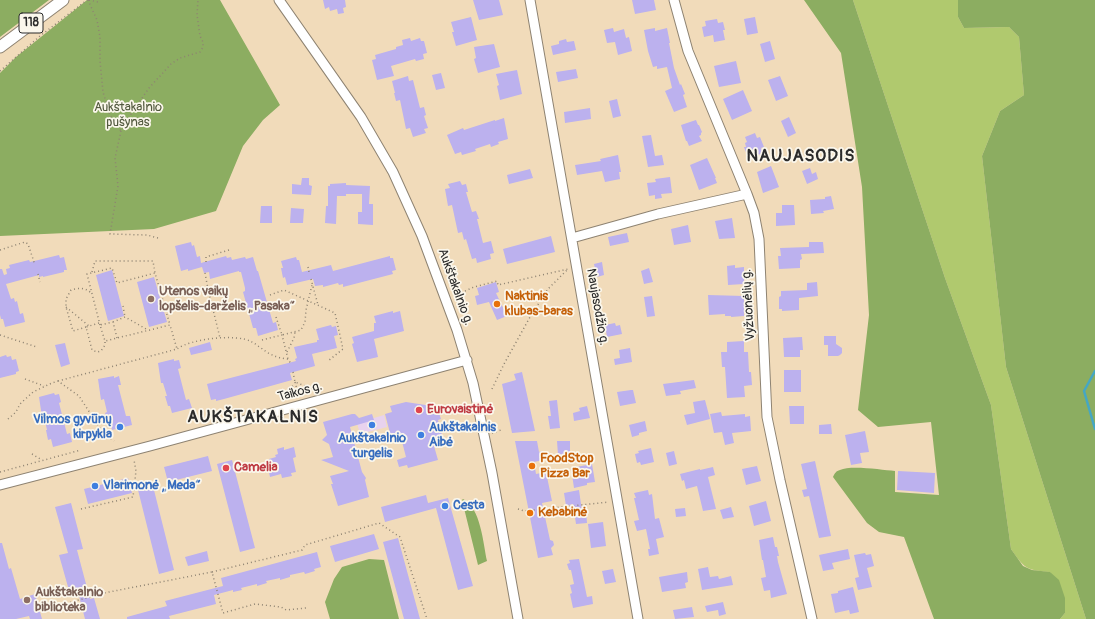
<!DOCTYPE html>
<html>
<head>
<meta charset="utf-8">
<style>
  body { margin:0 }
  canvas { display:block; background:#f1dbba }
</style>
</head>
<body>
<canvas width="1095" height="619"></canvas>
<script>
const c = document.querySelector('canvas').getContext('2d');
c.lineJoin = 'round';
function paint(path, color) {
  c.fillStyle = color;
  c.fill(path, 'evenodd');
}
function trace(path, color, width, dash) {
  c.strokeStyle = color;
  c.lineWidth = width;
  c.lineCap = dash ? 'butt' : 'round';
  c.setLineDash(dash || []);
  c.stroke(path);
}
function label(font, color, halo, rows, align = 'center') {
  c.font = font + ' Pangolin,sans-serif';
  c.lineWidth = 3.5;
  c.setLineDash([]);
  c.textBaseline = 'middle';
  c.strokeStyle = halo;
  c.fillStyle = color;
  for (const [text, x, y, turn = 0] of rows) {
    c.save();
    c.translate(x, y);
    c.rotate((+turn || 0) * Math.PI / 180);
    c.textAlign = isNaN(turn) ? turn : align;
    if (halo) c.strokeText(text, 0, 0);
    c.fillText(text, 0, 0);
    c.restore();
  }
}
paint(new Path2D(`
  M384 415 387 427 360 434 357 423Z`), '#e8d2ee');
paint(new Path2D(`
  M853 0H958V17L964 28 1009 27 1019 37 1024 95 1000 111 982 156 1006 367 1086 619H1060L1065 613 1050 572C1026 570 1025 569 1011 549L991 405 945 278Z`), '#b0c96e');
paint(new Path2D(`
  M0 0H49L0 37Z
  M87 0H220L280 105 263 120 243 146 216 211 154 229 0 236V73L16 57Z
  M804 0H853L945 278 991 405 1011 549 1023 566 1032 570 1050 572 1059 580 1065 598V613L1060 619H934L904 537 879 532 867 523 833 477C835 473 836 471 840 470 851 465 882 470 895 471V492L939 495 931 422 878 427 858 410 869 315 862 187 841 53Z
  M958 0H1095V619H1086L1006 367 982 156 1000 111 1024 95 1019 37 1009 27 964 28 958 17Z
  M463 499C481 508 483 543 487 561L478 565 462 500Z
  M369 559 384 560 399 619H330L325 602 334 579 342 567Z`), '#8cad61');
trace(new Path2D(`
  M1095 371 1084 391 1095 429`), '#45a7c4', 2.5);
paint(new Path2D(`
  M323 0H345L346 7 343 8 344 13 338 14 337 9 330 11 329 7 325 9Z
  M473 0H499L503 15 479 20Z
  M632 0H654L656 10 635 14Z
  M471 17 477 40 456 46 452 32H454L451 22Z
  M755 17 758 33 747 35 744 19Z
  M717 19 718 23 723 22 725 30H723L725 40 714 42 713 35 704 37 702 27 706 26 705 21Z
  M613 28 614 32 624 29 626 38 629 37 632 51 618 55 615 42 607 43 604 30Z
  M655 28V31L667 28 670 43H669L674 68 680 85 681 84 685 94 683 95 687 107 674 112 665 91 672 88 667 67 657 69V66L653 67 648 51 644 30Z
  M410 38 411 41 420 38 421 41H424L427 53 423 54 424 59 416 61 415 59 391 66 394 76 377 80 372 60 376 59 375 55 396 49V47L403 45 402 40Z
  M566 39 567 42 574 41 576 50 553 55 551 46 559 44V41Z
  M770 41 775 59 765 62 760 44Z
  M494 44 500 67 478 73 474 59 476 58 474 47Z
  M736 61 741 83 719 87 714 66Z
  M576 69 578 78 558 82 556 72Z
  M517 70 522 94 500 100 497 86 499 85 496 74Z
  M441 73 445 88 436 90 432 75Z
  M408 76 409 81 413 80 420 108 424 107 426 115 424 116 428 128 424 129 426 133 413 137 410 128 406 129 400 100 396 101 394 93H395L392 81Z
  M780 76 788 96 776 101 768 80Z
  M743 90 752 111 732 120 723 99Z
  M617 99 621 116 613 118 609 101Z
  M590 108 591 119 565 123 564 112Z
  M789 117 796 133 788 137 781 121Z
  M504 118 508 139 498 142 499 144 491 147 490 144 475 149 476 151 462 155 461 152 455 154 447 135 463 128 464 130 495 120V121Z
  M696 120 698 125H699L702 132 701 133V135L699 136 702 141 689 146 687 141H686L681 125Z
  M755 133 757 138 760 137 764 147 761 148 763 153 751 158 749 154 747 155 744 147H746L745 143 747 142 745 137Z
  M651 135 655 156 662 155 664 165 648 167 642 136Z
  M618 155 621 172H619L620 179 605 182 602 171 577 175 575 165 601 161 600 159Z
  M707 158 716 178H715L717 183 699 190 690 165Z
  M771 166 779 187 763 193 757 172Z
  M810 168 812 174 816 172 818 179 807 184 802 171Z
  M530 169 533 178 509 184 507 175Z
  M670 177 672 193 661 194 662 198 655 199V195L649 196 647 183 656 182 655 179Z
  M302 178H309V185L312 186 311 195 292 194V184L301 185Z
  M460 181 462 185 466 184 468 192H466L472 212 476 211 479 219H477L483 243 491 241 494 253 490 254 491 259 477 263 476 258 472 259 466 239 464 240 462 232 458 233 452 205 448 206 445 189 450 188 448 184Z
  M346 183V185L370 186 369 204H373V225L358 224V212H362V194H346V196H337L336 224 325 223 326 206H328V186H330V184Z
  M831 196 834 209 823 211 824 213 811 214 810 200 825 199V197Z
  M782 205H794L795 225 776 226V213H782Z
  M261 206H272V223H260Z
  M291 208 304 209 303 223H290Z
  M732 218 735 238 719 239 715 221Z
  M688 225 691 242 674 245 671 229Z
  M627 233 629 242 610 246 608 237Z
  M551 236 555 252 507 264 503 249Z
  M191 242 192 246 194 245 197 257 200 256 201 263 226 256 227 258 231 257 232 260 245 257 246 259 253 257 257 271H258L273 323 276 322 278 330 258 336 256 328H253L243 292 245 291V288L241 272H239V271L210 279 209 272 204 273 202 267 188 271V269L181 271 175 246Z
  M809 242H823L824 253 801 254 802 259 800 260V268L779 269 778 256H781L780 248 809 247Z
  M59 255 60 258 64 257 67 270H64V272L43 277V276L39 277V275L6 284 11 299 14 298 15 302 17 301 20 314 23 313 25 322 5 327 3 319H1L0 315V269H2L4 275 7 274 6 269 10 268 9 265 29 260 30 262Z
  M390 256V258H393L396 270 392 271 393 274 343 287V284L339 285 338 283 323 287V285L315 286 313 279 287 285 285 277 283 278 281 268H283L281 261 296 257 297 260H299L302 272 331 265 333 271Z
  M602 262 604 275 597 277 594 264Z
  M735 265V268L744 267V284L728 285 727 266Z
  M649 268 653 282 644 284 641 271Z
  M112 270 124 316 108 321 96 275Z
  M154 277 167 322 149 327 137 282Z
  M496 282 499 292 496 293 507 316 497 320 489 302 477 305 475 296 479 295 477 288Z
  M817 282 818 296 799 298V310L782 311V309H779V297L781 296V291L807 290V283Z
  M708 295 744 296V316L731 317V316H725V314L709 315Z
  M652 296 655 316 647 317 644 297Z
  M393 311V313L400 311 404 331 374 339 378 357 357 362 352 344 354 343 352 337 374 331V323H376L374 316Z
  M615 323 616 326 620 325 622 334 607 337 605 325Z
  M331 325 332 327 336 326 338 335 334 336 337 348 312 354 315 366 290 373 292 380 224 399 216 401V399L211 400 207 384 296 361 295 359 297 358 294 347 317 342V340H319L316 329Z
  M824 336H836V344L842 348V353L840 355 838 356H828V345H824Z
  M802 337 803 350H800V357H784L783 338Z
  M744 341V352H748L749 372H751L752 385 744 386 745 397 727 398 725 367H722L721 352H727V342Z
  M210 342 212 350 191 355 189 348Z
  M65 343 70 364 61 367 55 345Z
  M630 348 632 362 615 365 614 359 620 358 619 350Z
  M6 355 7 357 11 356 12 360 16 359 19 371 16 372V374L0 378V357Z
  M174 359V361L179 360 181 368 178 369 186 400 189 399 192 408 172 413 170 406H168L165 396H167L163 383H161L158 363Z
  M784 370H801V392H784Z
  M522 372 535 431 512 433 502 384 516 380 514 374Z
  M114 376V378L119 376 121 385H118L126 416H130L132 425 112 430 110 422 108 423 105 413 107 412 104 399 101 400 98 379Z
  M694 380 696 388 680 391 681 394 666 396 663 384Z
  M631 390H633L636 403 620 406 617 392Z
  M54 393 55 395 59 394 61 402 59 403 67 434 70 433 72 442 53 447 51 439 48 440 46 430H47L44 416 42 417 39 397Z
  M557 400 560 428 550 429 548 416H551L549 401Z
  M705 400 710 419 687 425 684 415 695 413 693 402Z
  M406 402 432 406 433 411 438 410 441 419 438 420 444 443 434 446 438 460 408 468 407 465 399 467 397 460 406 457 400 434 391 437 385 414 392 412 390 406Z
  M587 406 590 418 574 421 573 413 580 411 579 408Z
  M789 406H804V424H790Z
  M721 412 722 416 745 414V417L750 416 751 431 732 433 734 443 725 445 722 432 714 433 710 414Z
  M352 414H355L359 418 372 414 374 420 350 427 362 472 366 478 365 480 369 497 338 506 331 484H333L330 476 349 471 321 460 333 457 329 444 322 440 327 435 323 422Z
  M645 421 647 431 639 433V435L632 437 629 425Z
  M831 424 832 434H819V425Z
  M865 431 869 452 860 453 862 463 851 465 845 435Z
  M515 441H537L539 452 542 451 543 460 534 462 536 474 546 472 552 501 542 503 550 540 553 541 554 545 551 548 553 555 538 558Z
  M557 441H570V454L558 455Z
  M284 447V450L294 447 296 457 293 458 296 472 291 473 292 476 282 478 281 474 270 477 268 468 270 467 269 459 276 457 275 455 278 454 277 449Z
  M651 448 654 462 641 465 640 462 637 463 635 454 639 453 638 451Z
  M674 451 677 464 669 466 666 453Z
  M208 456 212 471 168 482 164 467Z
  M232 460 255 548 240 552 217 464Z
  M815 461 831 536 819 538 809 496 804 497 802 490 807 489 801 464Z
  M592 464 595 482 587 483V485L574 488 571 468Z
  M757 466 761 481 746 485 742 469Z
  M713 467 715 475 708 477 716 509 703 511 697 486 686 489 684 480 682 481 680 474 700 469V470Z
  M898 471 935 473 934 493 897 490Z
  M128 478 132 493 88 504 84 489Z
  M152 482 174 570 159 574 137 486Z
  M579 490 582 511H586L587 523 576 524 573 504 566 506 564 493Z
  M648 490 649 495 652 494 655 519 659 518 664 537 656 539 659 554 649 556 648 549H650L646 529 637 531 634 521 639 520 634 498H636L634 493Z
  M426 495 428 503 448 498 473 586 458 590 436 508 385 522 381 507Z
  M766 501 771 521 754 526 749 506Z
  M71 503 83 549 77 550 90 599 94 598 100 619H85L78 592 70 594 59 555 68 553 55 507Z
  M731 507 734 517 723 519 720 510Z
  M685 508 686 516 676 517 675 509Z
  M603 522 606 546 591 548 588 524Z
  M374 534 379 549 335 562 330 546Z
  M773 537 775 547H777L779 556H777L778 562 787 594 771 598 770 590 764 591 761 578 766 577 763 560H762L759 540Z
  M398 538 420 619H404L383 542Z
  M0 543H2L9 569 11 568 20 599 35 594 42 619H30L29 616 16 619H0Z
  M848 549 850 559 832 563 834 569 823 571 819 555Z
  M207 551 209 561 188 566 185 557Z
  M317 552 321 567 314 569 315 571 305 574 304 572 290 575V577L280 580V578L266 581 267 583 257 586V584L241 588 242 590 233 592V590L214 595 216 604 169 616 170 619H127V617L167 606 165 601 223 586 221 578Z
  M865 553 866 555 871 554 874 566 867 568 872 587 858 590 855 578 859 577 854 555Z
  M579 559 587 597 592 596 593 604 573 608 570 594 572 593 570 585 574 584 571 570H569L567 564 570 563 569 560Z
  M708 567 710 577 718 576 719 579 731 576 733 585 702 590 698 569Z
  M613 569 616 582 605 584 602 571Z
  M687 572 688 582 685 583 686 588 662 592 659 577Z
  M853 587 859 612 850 614 849 610 835 613 831 594 838 593V591Z
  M723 602 726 614 719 616 718 610 707 612 705 606Z
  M692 607 694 617 675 619 673 610Z`), '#bcb1ee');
const minor = new Path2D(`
  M279 0 361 117 393 172 422 236 457 330 473 383 492 473 518 619
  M530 0 638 619
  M674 0 688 51 747 194 754 213 759 239 767 417 780 480 812 619
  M572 238 658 214 747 194
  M0 485 150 446 467 360`);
const major = new Path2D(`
  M0 47 63 0`);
trace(minor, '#8e8372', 11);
trace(major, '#8e8372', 13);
trace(new Path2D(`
  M88 0 97 20 100 37V61L103 92 110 115 121 131
  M89 0 98 2 99 0
  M0 71 40 36 87 0
  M158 238 147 235 110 234 118 186 115 158 121 131 131 114 149 88 171 64 180 58 200 52 203 47V42L200 36 197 15 198 0
  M0 250 25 242 28 244 35 265
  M206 262V257L229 250
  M308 267 309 272
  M92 272 95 261H153L155 273
  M205 273 208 289 220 338
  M38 274 40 282
  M311 279 318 305
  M270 295 284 290 335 313 343 349 328 361
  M454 296 474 287 497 281 498 285 568 269
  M123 306 125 317
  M66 307 89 326
  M276 317 282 335 301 330 305 322 306 310 312 285
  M113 322 125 317 148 330
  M99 323 86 327 92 350 97 352 101 351 105 345V341
  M100 325 87 274 112 268 117 283 155 273 170 325
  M86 327 73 331 66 307V299L71 290C78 288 85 287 91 293
  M0 335 37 347
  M117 338 113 322 100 325 105 341 170 325 177 349
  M262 340 282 335 288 359
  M287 352 294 338 295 332
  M293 372 295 382 313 389
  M25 379 44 386
  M58 381 177 349C190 339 237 333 252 342 255 343 257 346 260 347 268 354 277 358 288 359L291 364
  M295 382 298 393
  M492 389 504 364 530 317 548 289 568 269
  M285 396 295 383
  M8 419 16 412 20 404 33 392 52 383 58 381 79 396 103 433 114 441
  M492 433 501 430
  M32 454 42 460
  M0 472 81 450
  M81 509 133 497 136 471 134 460
  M518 509 524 511 609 502
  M212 572 302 550 305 545 379 523 400 537 427 619
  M43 610 104 593 212 572 223 613 255 604 281 607 286 610 306 608`), '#8e8372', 1.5, [1, 3]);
trace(minor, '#fff', 9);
trace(major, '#fff', 11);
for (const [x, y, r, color] of [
  [151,299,4,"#8d6e63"],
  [497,304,4,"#e8710a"],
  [419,410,4,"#e0444e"],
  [372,425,4,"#3f7fe0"],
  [120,427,4,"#3f7fe0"],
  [421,435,4,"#3f7fe0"],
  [532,466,4,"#e8710a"],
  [226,468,4,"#e0444e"],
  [95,486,4,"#3f7fe0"],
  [445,506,4,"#3f7fe0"],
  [530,513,4,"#e8710a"],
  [27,600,4,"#8d6e63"]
]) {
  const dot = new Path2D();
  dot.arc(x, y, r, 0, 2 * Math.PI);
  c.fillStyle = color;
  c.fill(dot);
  trace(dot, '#fbf7ec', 1.5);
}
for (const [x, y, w] of [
  [31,23,24]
]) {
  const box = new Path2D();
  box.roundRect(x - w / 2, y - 10, w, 20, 3);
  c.fillStyle = '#fbf7ec';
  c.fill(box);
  trace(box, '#2b2b2b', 1);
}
label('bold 12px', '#2b2b2b', null, [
  ["118",31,23]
]);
label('13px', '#535a3f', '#fbf7ec', [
  ["Aukštakalnio",128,108],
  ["pušynas",128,123]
]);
label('13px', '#2b2b2b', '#fbf7ec', [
  ["Aukštakalnio g.",455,287,70],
  ["Vyžuonėlių g.",749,305,-93],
  ["Naujasodžio g.",597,307,80],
  ["Taikos g.",300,392,-15]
]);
label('bold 13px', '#785e54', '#fbf7ec', [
  ["Utenos vaikų",159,292],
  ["lopšelis-darželis „Pasaka“",159,307],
  ["Aukštakalnio",35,593],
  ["biblioteka",35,608]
], 'left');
label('bold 13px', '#c56008', '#fbf7ec', [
  ["Naktinis",505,297],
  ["klubas-baras",505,312],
  ["FoodStop",540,459],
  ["Pizza Bar",540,474],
  ["Kebabinė",538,513]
], 'left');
label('bold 13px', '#be3a42', '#fbf7ec', [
  ["Eurovaistinė",427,410],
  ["Camelia",234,468]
], 'left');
label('bold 13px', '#366cbe', '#fbf7ec', [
  ["Vilmos gyvūnų",112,420,"right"],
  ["kirpykla",112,435,"right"],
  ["Aukštakalnis",429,428],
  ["Aibė",429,443],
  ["Aukštakalnio",372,439,"center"],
  ["turgelis",372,454,"center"],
  ["Vlarimonė „Meda“",103,486],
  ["Cesta",453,506]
], 'left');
c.letterSpacing = '1px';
label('bold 17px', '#2b2b2b', '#fbf7ec', [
  ["NAUJASODIS",801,157],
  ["AUKŠTAKALNIS",253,418]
]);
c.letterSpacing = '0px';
</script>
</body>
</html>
